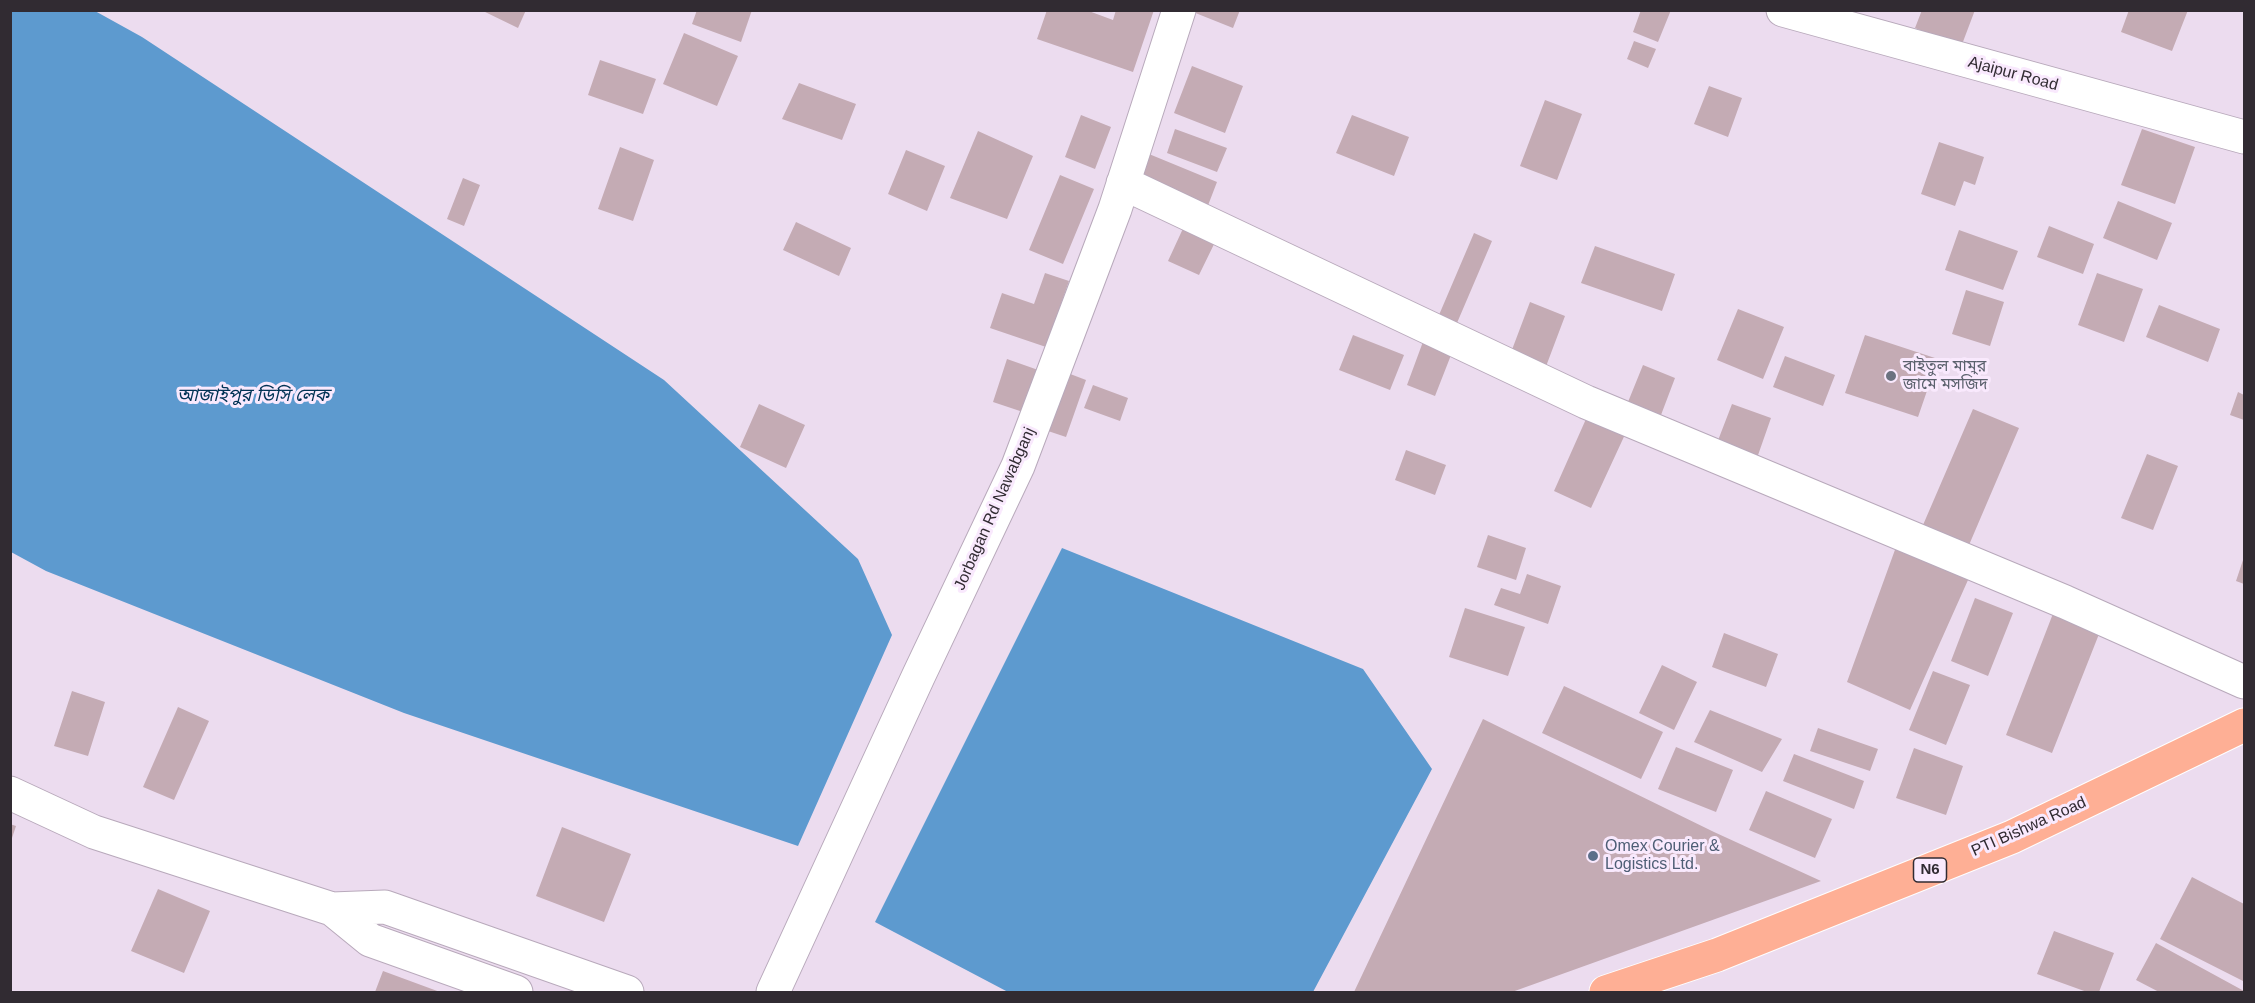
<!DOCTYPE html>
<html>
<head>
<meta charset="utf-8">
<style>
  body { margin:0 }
  #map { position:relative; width:2255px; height:1003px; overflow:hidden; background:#ecdcef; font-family:Helvetica,sans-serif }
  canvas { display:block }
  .frame { position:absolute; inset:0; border:12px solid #312b32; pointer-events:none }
</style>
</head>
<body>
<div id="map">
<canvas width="2255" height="1003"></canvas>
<div class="frame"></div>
</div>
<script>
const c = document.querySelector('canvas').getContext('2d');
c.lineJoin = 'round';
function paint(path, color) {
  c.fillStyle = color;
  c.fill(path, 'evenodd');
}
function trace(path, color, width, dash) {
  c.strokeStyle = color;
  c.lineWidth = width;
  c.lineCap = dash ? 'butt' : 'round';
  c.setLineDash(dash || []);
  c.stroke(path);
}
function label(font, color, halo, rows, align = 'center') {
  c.font = font + ' Helvetica,"Noto Sans Bengali",sans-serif';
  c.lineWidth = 6;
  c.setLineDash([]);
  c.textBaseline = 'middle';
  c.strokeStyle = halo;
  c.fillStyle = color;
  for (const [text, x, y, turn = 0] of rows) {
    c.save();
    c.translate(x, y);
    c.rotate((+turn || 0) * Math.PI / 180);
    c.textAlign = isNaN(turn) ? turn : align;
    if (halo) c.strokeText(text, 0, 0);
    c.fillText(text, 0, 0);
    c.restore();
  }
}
paint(new Path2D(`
  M10 11H95L142 37 664 380 858 559 892 635 798 846 404 713 46 571 11 552Z
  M1062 548 1363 669 1432 769 1313 992H1008L875 922Z`), '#5d9acf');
paint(new Path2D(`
  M481 10H526L518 28Z
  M697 10H752L741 42 692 24Z
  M1047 10H1086L1113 20 1116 10H1154L1133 72 1037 39Z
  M1188 10H1240L1233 28Z
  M1641 10H1671L1658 42 1633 32Z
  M1922 10H1975L1961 47 1915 28Z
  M2129 10H2188L2172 51 2121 32Z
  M684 33 738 56 717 106 663 84Z
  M1634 41 1656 49 1648 68 1627 59Z
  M600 60 656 79 643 114 588 95Z
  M1192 66 1243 86 1225 133 1174 113Z
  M799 83 856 104 842 140 782 119Z
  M1709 86 1742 98 1728 137 1694 124Z
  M1545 100 1582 114 1557 180 1520 166Z
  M1081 115 1111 127 1095 169 1065 157Z
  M1352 115 1409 137 1394 176 1336 153Z
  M1175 129 1227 148 1217 172 1167 153Z
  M2142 129 2195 147 2175 204 2121 185Z
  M978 131 1033 156 1007 219 950 198Z
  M1939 142 1984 157 1975 185 1964 181 1955 206 1921 194Z
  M620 147 654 160 633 221 598 209Z
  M906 150 945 166 927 211 888 194Z
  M1149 154 1217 182 1207 208 1138 180Z
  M1060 175 1094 189 1063 264 1029 250Z
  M463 178 480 185 464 226 447 219Z
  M2118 201 2172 223 2157 260 2103 238Z
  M796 222 851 248 839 276 783 250Z
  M1186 222 1218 236 1199 275 1168 261Z
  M2049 226 2094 244 2083 274 2037 257Z
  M1959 230 2018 251 2003 290 1945 270Z
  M1474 233 1492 241 1454 330 1436 322Z
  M1595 246 1675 274 1662 311 1581 283Z
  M1045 273 1069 281 1046 347 990 328 1002 293 1034 304Z
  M2097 273 2143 289 2124 342 2078 325Z
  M1966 290 2004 302 1990 346 1952 334Z
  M1530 302 1565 316 1545 369 1510 355Z
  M2159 305 2220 329 2208 362 2146 337Z
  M1738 309 1784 327 1763 379 1717 360Z
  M1353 335 1404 355 1390 390 1339 370Z
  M1865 335 1938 359 1918 417 1845 393Z
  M1424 339 1453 350 1435 396 1407 385Z
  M1785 356 1835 375 1823 406 1773 387Z
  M1007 359 1041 371 1026 413 993 402Z
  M1643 365 1675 378 1661 415 1628 402Z
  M1065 372 1086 380 1066 437 1045 430Z
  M1093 385 1128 398 1120 421 1084 408Z
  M2238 392 2244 395V420L2230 415Z
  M759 404 805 425 786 468 740 447Z
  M1732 404 1771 418 1757 458 1717 443Z
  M1973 409 2019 428 1969 545 1923 525Z
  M1590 410 1628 428 1591 508 1554 491Z
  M1406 450 1446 465 1435 495 1395 480Z
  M2147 454 2178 466 2153 530 2121 518Z
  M1488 535 1526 548 1516 580 1477 567Z
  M1896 547 1968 580 1910 710 1847 682Z
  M2244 557V584L2236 581Z
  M1527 574 1561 586 1548 624 1494 605 1501 588 1520 594Z
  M1975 598 2013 613 1988 676 1951 661Z
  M1465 608 1525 627 1508 676 1449 657Z
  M2054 611 2101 629 2052 753 2006 735Z
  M1724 633 1778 654 1766 687 1712 667Z
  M1662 665 1697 682 1674 730 1639 713Z
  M1933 671 1970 685 1946 745 1909 730Z
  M1564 686 1663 732 1641 779 1542 733Z
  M72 691 105 702 88 756 54 746Z
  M178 707 209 721 174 800 143 787Z
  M1710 710 1782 739 1762 772 1694 742Z
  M1483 719 1714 832 1821 881 1512 992H1354Z
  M1818 728 1878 749 1870 771 1810 751Z
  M1676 747 1733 770 1716 812 1658 789Z
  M1914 748 1963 766 1946 815 1896 798Z
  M1794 754 1864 781 1854 809 1783 781Z
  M1766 791 1832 819 1815 858 1749 830Z
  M10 824 16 826 11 841H10Z
  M562 827 631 854 604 922 536 896Z
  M2192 877 2244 904V978L2243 981 2160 939Z
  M158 889 210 911 184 973 131 951Z
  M2054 931 2114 953 2099 992H2087L2037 974Z
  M2156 943 2244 991V992H2159L2136 980Z
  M383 971 440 992H375Z`), '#c4abb4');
const minor = new Path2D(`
  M1783 10 2244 137
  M1123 183 1586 402 2065 602 2244 682
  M10 793 94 832 332 909 385 907 627 992
  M332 909 370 940 516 992
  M773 992 918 677 1018 466 1115 209 1179 10`);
const highway = new Path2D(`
  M1606 992 1717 955 2012 837 2244 725`);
trace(minor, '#b8a9bb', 35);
trace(highway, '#fff', 35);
trace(minor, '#fff', 33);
trace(highway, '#feaf95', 33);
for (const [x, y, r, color] of [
  [1891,376,6,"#6b7280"],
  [1593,856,6,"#5c6f8a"]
]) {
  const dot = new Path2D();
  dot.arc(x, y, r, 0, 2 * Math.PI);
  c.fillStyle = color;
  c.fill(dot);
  trace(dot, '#f9e9fd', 2);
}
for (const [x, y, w] of [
  [1930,870,33]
]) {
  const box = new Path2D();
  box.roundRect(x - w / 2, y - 12, w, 24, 4.5);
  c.fillStyle = '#f9e9fd';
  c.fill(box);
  trace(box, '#312b32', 1.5);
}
label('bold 15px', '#312b32', null, [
  ["N6",1930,870]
]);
label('16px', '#312b32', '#f9e9fd', [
  ["Ajaipur Road",2013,74,15],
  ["Jorbagan Rd Nawabganj",995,509,-66],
  ["PTI Bishwa Road",2029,827,-24]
]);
label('16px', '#5b616d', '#f9e9fd', [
  ["বাইতুল মামুর",1903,367],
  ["জামে মসজিদ",1903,385]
], 'left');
label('16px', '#4e5e75', '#f9e9fd', [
  ["Omex Courier &",1605,847],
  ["Logistics Ltd.",1605,865]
], 'left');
label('italic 18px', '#003254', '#f9e9fd', [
  ["আজাইপুর ডিসি লেক",253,396]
]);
</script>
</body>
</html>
